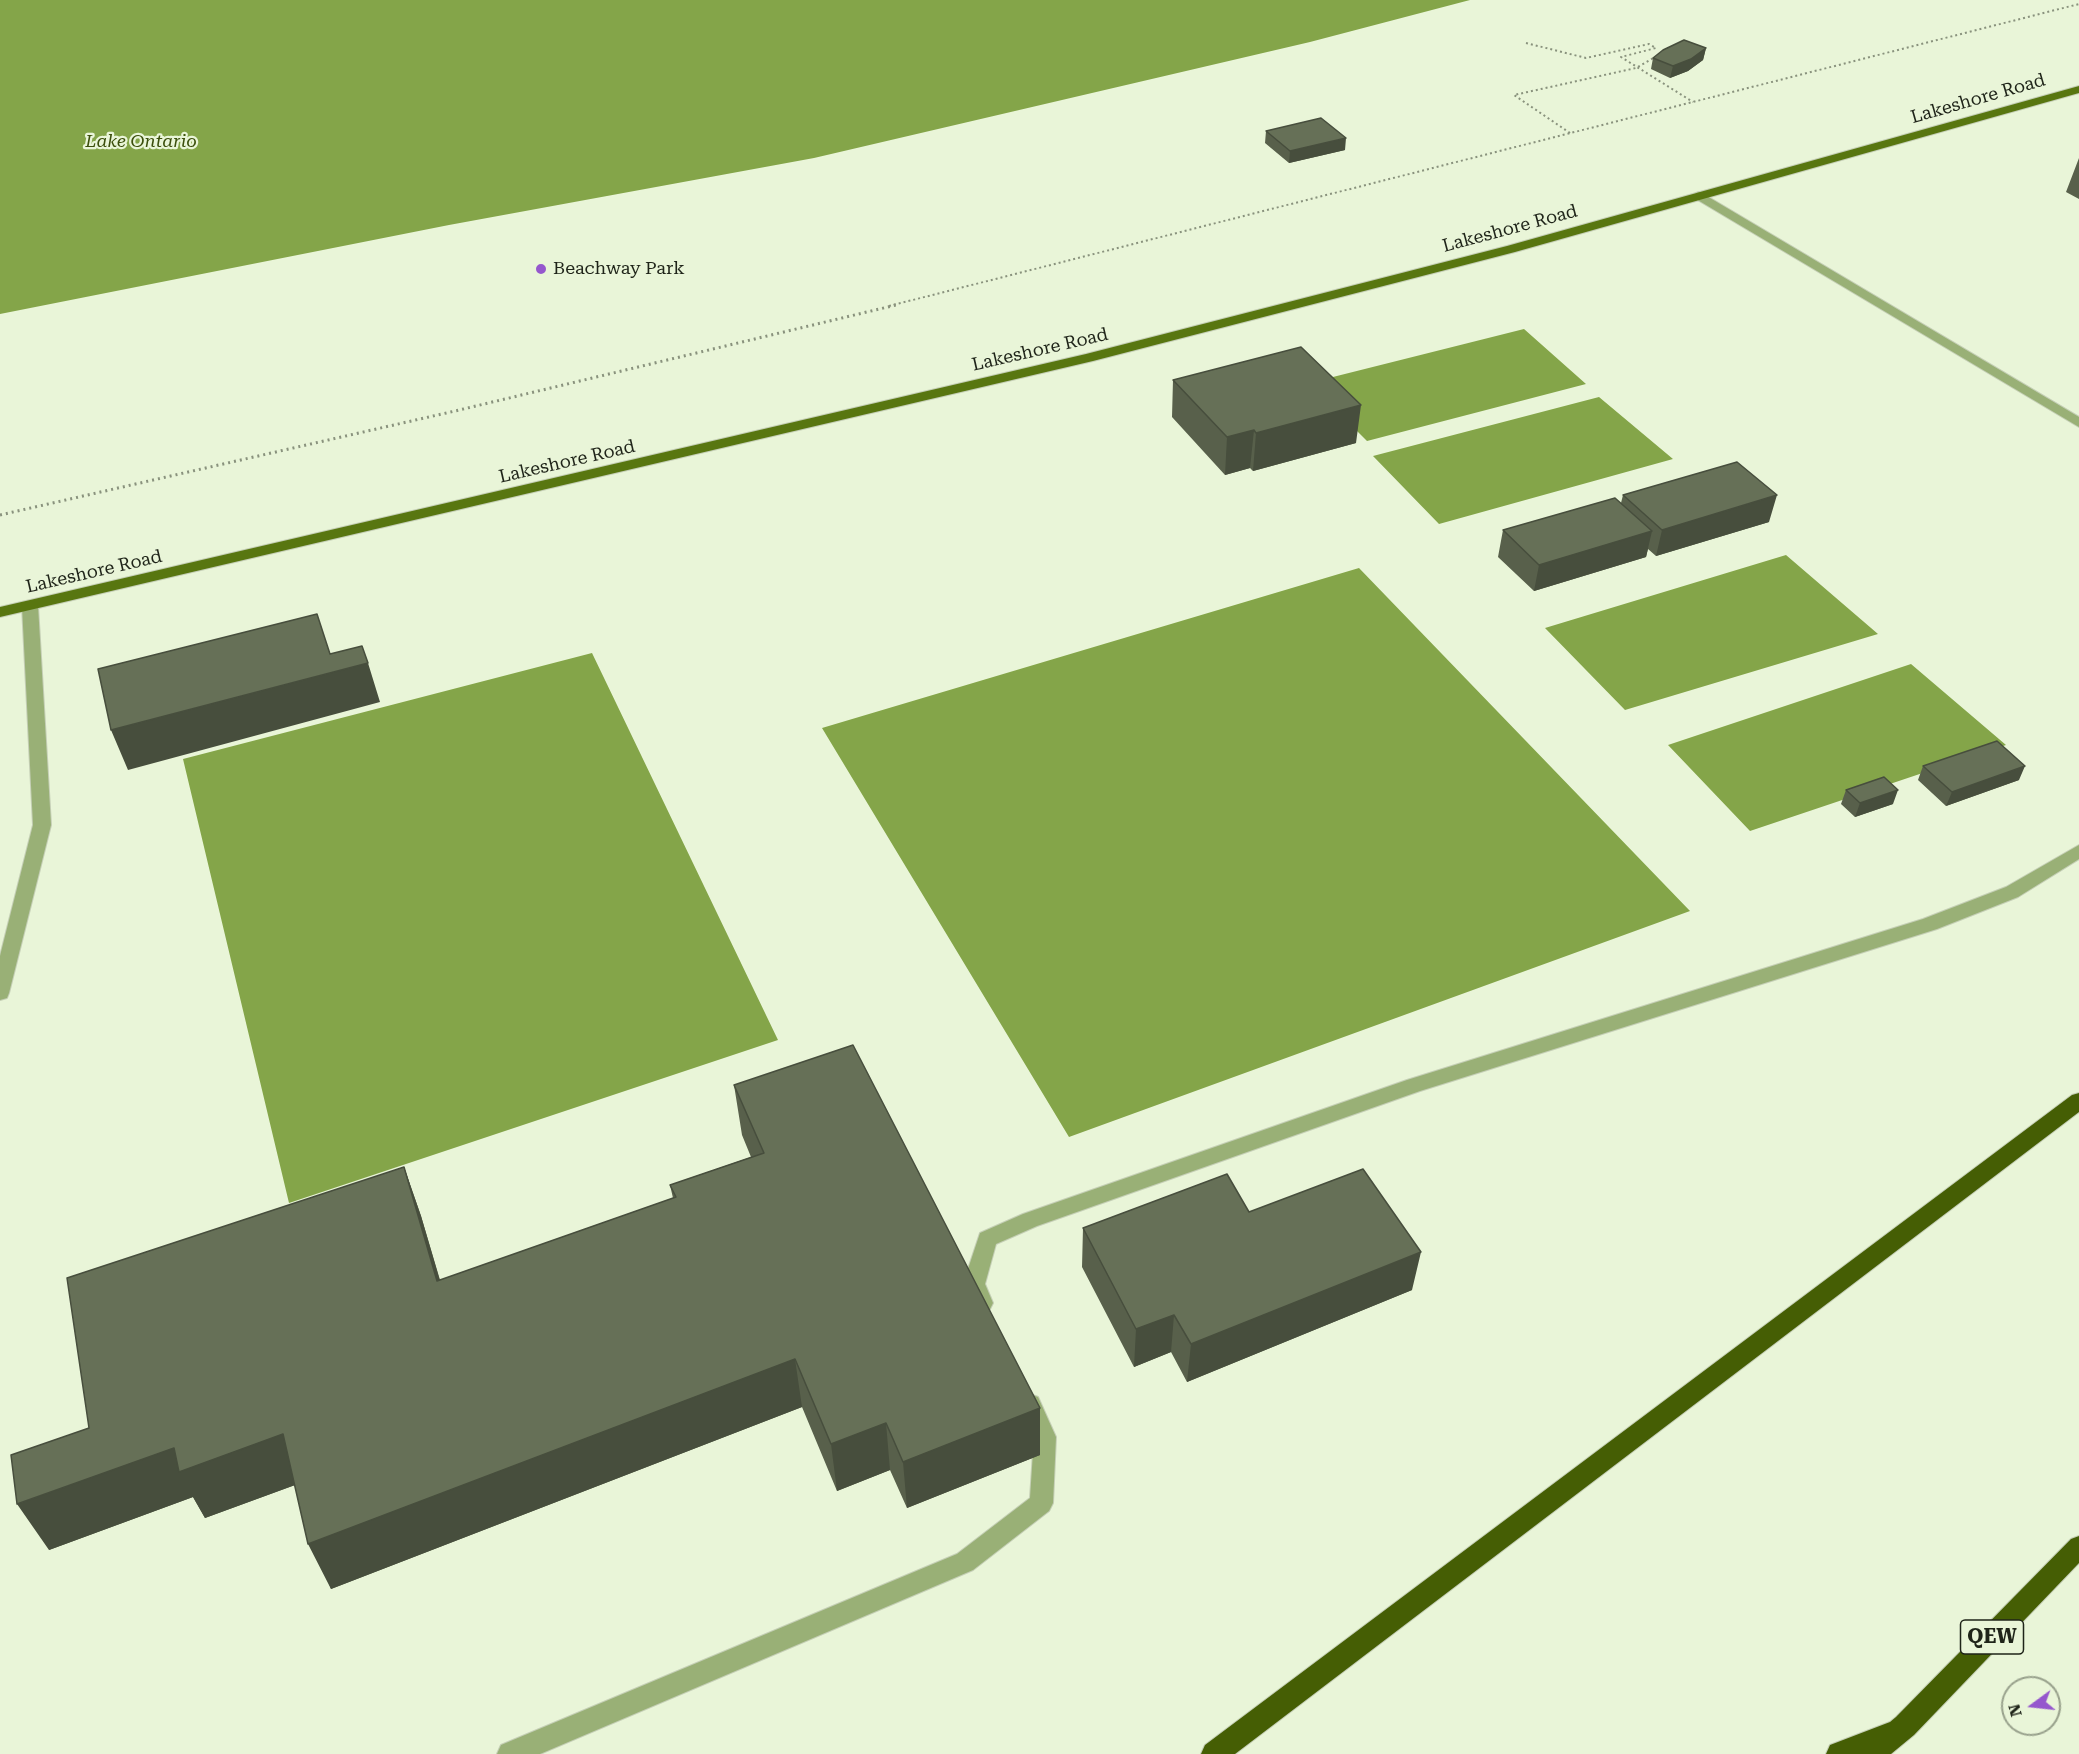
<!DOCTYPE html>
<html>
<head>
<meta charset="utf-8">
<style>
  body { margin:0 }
  #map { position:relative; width:2079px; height:1754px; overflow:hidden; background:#e9f5d8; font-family:"Roboto Serif",serif }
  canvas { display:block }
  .north { position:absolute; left:2001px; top:1676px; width:60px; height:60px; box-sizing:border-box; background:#e9f5d8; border:2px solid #98a18c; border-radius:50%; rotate:255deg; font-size:16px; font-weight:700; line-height:24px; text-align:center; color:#1f2419 }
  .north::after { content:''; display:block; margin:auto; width:21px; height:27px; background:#9557cd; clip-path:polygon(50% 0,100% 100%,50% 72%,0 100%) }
</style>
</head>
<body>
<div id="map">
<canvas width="2079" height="1754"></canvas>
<div class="north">N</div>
</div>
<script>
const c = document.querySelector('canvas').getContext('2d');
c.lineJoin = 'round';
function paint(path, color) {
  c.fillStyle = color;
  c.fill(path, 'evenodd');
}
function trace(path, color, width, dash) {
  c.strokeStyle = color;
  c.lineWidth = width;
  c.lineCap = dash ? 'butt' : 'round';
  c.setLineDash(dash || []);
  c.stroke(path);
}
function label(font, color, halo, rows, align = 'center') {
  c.font = font + ' "Roboto Serif",serif';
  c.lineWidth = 4.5;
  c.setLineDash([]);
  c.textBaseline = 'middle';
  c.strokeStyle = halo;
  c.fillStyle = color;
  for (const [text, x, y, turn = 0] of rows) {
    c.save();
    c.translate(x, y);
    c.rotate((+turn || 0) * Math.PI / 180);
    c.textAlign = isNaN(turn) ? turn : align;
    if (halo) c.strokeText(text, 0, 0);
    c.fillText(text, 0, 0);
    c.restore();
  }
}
paint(new Path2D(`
  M0 0H1470L1310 42 814 158 449 225 0 314Z
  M1524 329 1586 384 1367 441 1309 383Z
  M1599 397 1673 459 1439 524 1373 456Z
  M1786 555 1878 634 1625 710 1545 628Z
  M1359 568 1690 911 1069 1137 822 728Z
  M592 653 778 1040 289 1203 183 759Z
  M1911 664 2006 745 1750 831 1668 745Z`), '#84a549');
const minor = new Path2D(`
  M1700 192 2079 417V427L1696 199V193Z
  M30 601 38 606 51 825 9 993 7 998 0 1000V956L33 825 22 606Z
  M2079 845V859L2018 897 1937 929 1420 1091 1037 1226 996 1244 985 1284 993 1303 990 1309 982 1312 974 1309 963 1284 980 1233 1023 1214 1407 1080 1923 919 2006 887Z
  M1030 1394 1038 1397 1056 1437 1053 1503 1049 1511 973 1570 540 1754H497L501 1745 957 1554 1030 1498 1034 1437 1019 1404 1022 1397Z`);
const major = new Path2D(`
  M2079 86V93L1515 252 1093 361 0 617V607L1086 354 1507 246Z`);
const highway = new Path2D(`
  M2079 1093V1112L1235 1754H1201L1205 1745 2072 1095Z
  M2079 1536V1563L1914 1735 1891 1754H1826L1830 1745 1890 1722 1896 1717 2071 1539Z`);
trace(minor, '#c5cfb6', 2);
trace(major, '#c5cfb6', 2);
trace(highway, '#c5cfb6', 2);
trace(new Path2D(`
  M1526 43 1586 58 1649 44 1656 48 1621 57 1693 102
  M1570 133 1514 95 1636 68 1655 57
  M889 306 2079 4`), '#89927d', 2, [2, 3]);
trace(new Path2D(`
  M0 515 455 411 896 305`), '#89927d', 3, [2, 4]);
paint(minor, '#99b076');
paint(major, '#587610');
paint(highway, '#455e04');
paint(new Path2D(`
  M1706 48 1703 60 1688 71 1670 78 1651 69 1653 58Z
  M1266 131 1345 150 1289 163 1265 143Z
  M2079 158V199L2066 192Z
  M1173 380 1356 443 1253 471 1250 468 1225 475 1172 417Z
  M1623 495 1769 522 1656 556 1648 549 1646 557 1534 591 1498 557 1503 530 1621 503Z
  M1923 766 2019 780 1946 806 1918 780Z
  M1846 790 1893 804 1855 817 1841 804Z
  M734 1085 1040 1455 907 1508 890 1470 837 1491 802 1407 331 1589 295 1485 205 1518 193 1497 49 1550 89 1428 404 1167 421 1216 440 1280 673 1198 670 1185 751 1157 742 1135Z
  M1249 1212 1412 1290 1187 1382 1171 1352 1134 1367 1082 1267 1083 1228Z`), '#58604b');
paint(new Path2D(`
  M1706 48 1703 60 1688 71 1670 78 1673 66Z
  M1346 138 1345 150 1289 163 1290 151Z
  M1361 405 1356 443 1253 471 1256 433Z
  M1254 430 1250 468 1225 475 1227 437Z
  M1777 495 1769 522 1656 556 1662 530Z
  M1652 531 1646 557 1534 591 1539 565Z
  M368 663 380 702 128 770 111 730Z
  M2025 766 2019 780 1946 806 1952 792Z
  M1898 790 1893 804 1855 817 1860 803Z
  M404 1167 421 1216 454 1329 437 1281Z
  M1421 1252 1412 1290 1187 1382 1191 1344Z
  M1174 1315 1171 1352 1134 1367 1136 1329Z
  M795 1359 802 1407 331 1589 308 1544Z
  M1040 1408V1455L907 1508 903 1462Z
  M886 1423 890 1470 837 1491 831 1444Z
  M283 1434 306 1481 205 1518 193 1497 49 1550 17 1504 174 1448Z`), '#474e3d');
const building = new Path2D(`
  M1684 40 1706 48 1691 59 1673 66 1653 58 1663 50Z
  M1321 118 1346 138 1290 151 1266 131Z
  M1301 347 1361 405 1256 433 1254 430 1227 437 1173 380Z
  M1737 462 1777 495 1662 530 1623 495Z
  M1615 498 1652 531 1539 565 1503 530Z
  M317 614 330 654 362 646 368 663 111 730 98 669Z
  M1997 741 2025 766 1952 792 1923 766Z
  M1884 777 1898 790 1860 803 1846 790Z
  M853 1045 1040 1408 903 1462 886 1423 831 1444 795 1359 308 1544 283 1434 179 1472 174 1448 17 1504 11 1455 89 1428 67 1278 404 1167 437 1281 676 1197 670 1185 764 1153 734 1085Z
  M1363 1169 1421 1252 1191 1344 1174 1315 1136 1329 1083 1228 1227 1174 1249 1212Z`);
paint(building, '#667057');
trace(building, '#474e3d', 1.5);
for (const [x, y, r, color] of [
  [541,269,6,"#9557cd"]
]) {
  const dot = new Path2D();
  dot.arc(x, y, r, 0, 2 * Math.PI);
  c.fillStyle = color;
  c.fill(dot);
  trace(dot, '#e9f5d8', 2);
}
label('18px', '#1f2419', '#e9f5d8', [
  ["Lakeshore Road",1978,99,-16],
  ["Lakeshore Road",1510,229,-15],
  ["Lakeshore Road",1040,350,-13],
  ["Lakeshore Road",567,462,-13],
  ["Lakeshore Road",94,572,-13]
]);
label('italic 18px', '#3b4f0c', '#e9f5d8', [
  ["Lake Ontario",141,142]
]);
label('18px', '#1f2419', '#e9f5d8', [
  ["Beachway Park",553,269]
], 'left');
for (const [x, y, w] of [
  [1992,1637,63]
]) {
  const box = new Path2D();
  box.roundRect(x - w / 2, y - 17, w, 34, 4.5);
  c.fillStyle = '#e9f5d8';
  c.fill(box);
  trace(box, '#1f2419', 1.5);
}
label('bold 20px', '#1f2419', null, [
  ["QEW",1992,1637]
]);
</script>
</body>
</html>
